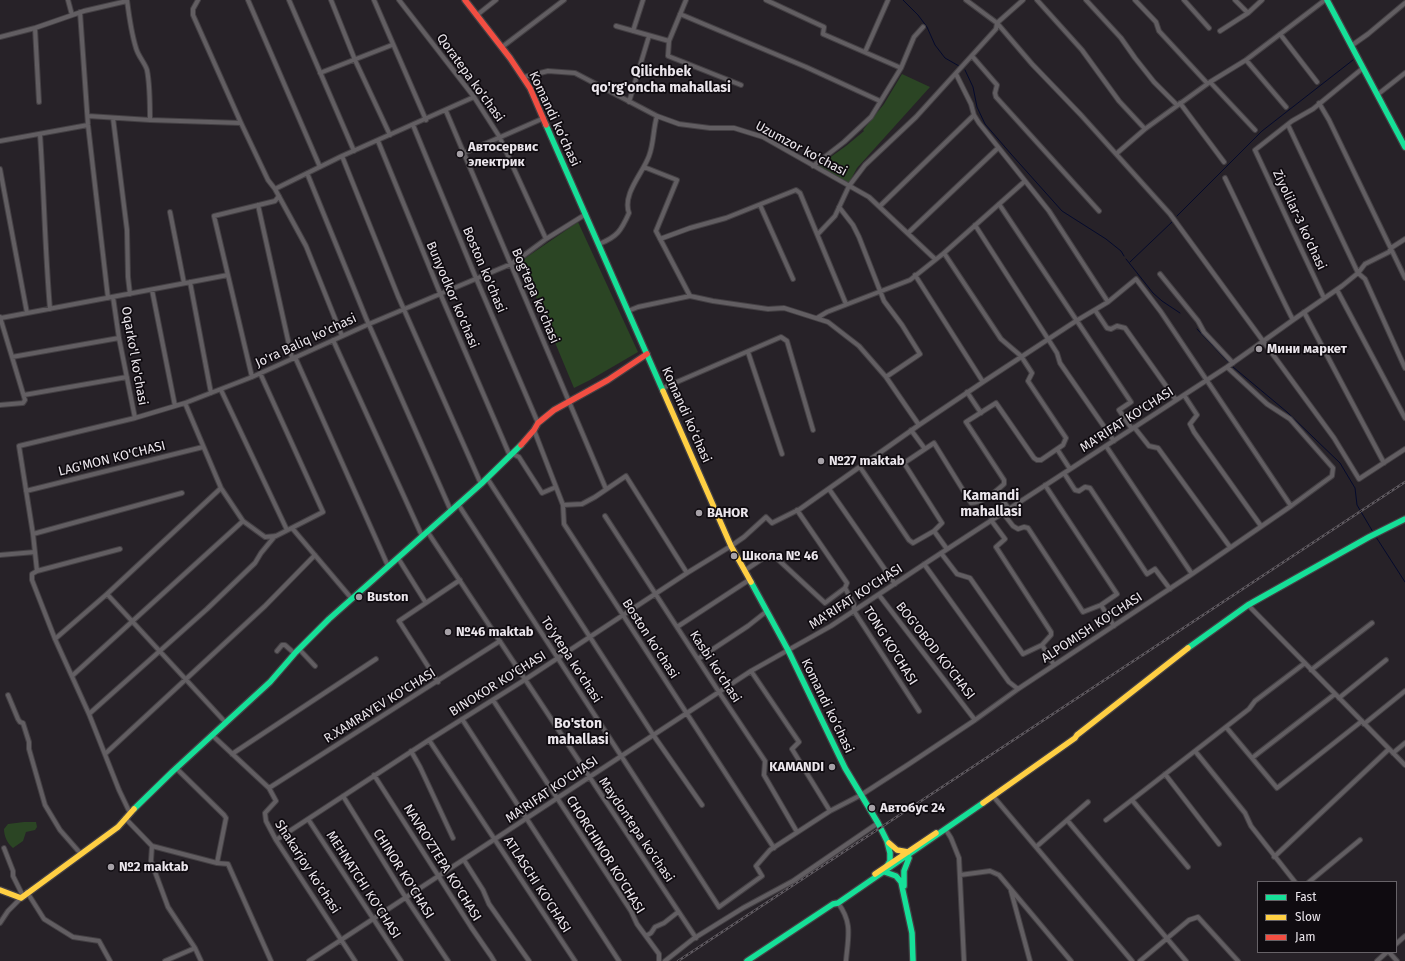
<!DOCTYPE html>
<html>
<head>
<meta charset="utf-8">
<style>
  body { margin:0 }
  #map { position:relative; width:1405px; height:961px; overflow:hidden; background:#272228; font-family:"Fira Sans",sans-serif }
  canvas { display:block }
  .legend { position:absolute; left:1257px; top:881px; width:140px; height:72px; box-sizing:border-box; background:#0f0b10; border:1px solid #676368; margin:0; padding:5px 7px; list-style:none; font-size:12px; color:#ebe6ec }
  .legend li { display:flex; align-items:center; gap:8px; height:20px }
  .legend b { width:20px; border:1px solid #676368 }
</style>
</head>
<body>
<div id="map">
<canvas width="1405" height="961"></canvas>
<ul class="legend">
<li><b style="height:5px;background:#16e098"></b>Fast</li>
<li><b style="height:5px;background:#ffcf43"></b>Slow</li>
<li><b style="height:5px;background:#f24e42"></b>Jam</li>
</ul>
</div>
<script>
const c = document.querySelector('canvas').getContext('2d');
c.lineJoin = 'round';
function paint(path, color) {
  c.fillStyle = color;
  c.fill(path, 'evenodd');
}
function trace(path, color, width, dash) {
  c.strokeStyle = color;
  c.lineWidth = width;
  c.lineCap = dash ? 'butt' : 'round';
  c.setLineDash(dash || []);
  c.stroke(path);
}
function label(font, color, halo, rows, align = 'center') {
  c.font = font + ' "Fira Sans",sans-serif';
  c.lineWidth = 3.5;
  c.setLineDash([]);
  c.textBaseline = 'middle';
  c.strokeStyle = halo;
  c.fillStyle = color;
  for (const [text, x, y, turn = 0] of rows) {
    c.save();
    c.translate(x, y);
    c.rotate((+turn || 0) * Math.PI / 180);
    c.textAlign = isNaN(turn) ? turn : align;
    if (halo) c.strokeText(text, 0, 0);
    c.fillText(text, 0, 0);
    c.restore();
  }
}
paint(new Path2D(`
  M902 74 930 87 857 168 849 183 818 166 846 146 864 131 863 130 884 104Z
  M578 222 638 352 590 380 574 388 521 261Z
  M24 822H36L37 827 35 830 26 832 23 841 13 848C7 843 4 836 4 829L8 824Z`), '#2b4524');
trace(new Path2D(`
  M903 0 918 15 927 27 935 45 945 58 959 66
  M965 70 973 87 977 107 985 124 1011 154 1062 211 1106 239 1121 251 1124 256
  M1177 216 1262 131 1353 60
  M1126 259 1153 293 1162 301 1180 313
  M1130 262 1172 222
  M1197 329 1229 363
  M1233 367 1287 412 1340 463 1355 488 1357 505 1373 532
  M1376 537 1405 582`), '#040a2d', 1);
const street = new Path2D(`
  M68 0 72 15
  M127 0C129 16 131 32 136 48 138 56 145 63 147 70 150 85 150 105 150 120
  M198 0 193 9V15L241 123
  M248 0 320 167
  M289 0 354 151
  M331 0 355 60 390 135
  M374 0 426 120
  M399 0 474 97 499 136 546 239
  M686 0 669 41 668 56 741 85
  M766 0 824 27 823 34 901 68
  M966 0 997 23 1032 64 1081 115 1170 214 1334 438 1359 479 1405 449
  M1037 0 1082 50 1119 101 1145 129
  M1086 0 1121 38 1135 58 1154 82 1177 105
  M1135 0 1156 22 1159 31 1207 83
  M1184 0 1209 28
  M1235 0 1248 13
  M80 12 88 125 108 298
  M680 14 806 67 880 101
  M477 15 496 0
  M616 26 669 41
  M35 28 39 102
  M633 31 643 0
  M1220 31 1248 13 1262 0
  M1280 34 1317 82
  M0 37 35 28 84 11 127 1
  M1351 46 1368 34 1405 3
  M502 47 564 0
  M865 52 888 0
  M972 56 997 85 995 93 996 97 1099 211
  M1246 60 1286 107
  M320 73 392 45
  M956 74 971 104 974 115 979 123 1049 211 1108 302
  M524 77 548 71 575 73 657 116 679 124 710 128H734L763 137 869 197 935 259
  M1210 82 1255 130
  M1377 95 1405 73
  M629 102 649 36
  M1180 103 1224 162
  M1319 103 1329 120 1405 278
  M446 111 606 489
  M88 116 150 120 241 123 268 180 275 189 306 246 342 336
  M113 118 127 230 128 277 130 294
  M413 125 476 278 538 423
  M1288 125 1358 273 1365 279 1405 368
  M40 134C44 192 45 251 50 309
  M0 141 88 125
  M378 141 440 293 510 456
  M464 153 544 118
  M1116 154 1145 129 1210 82 1246 60 1325 0
  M342 156 398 296 481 484
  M813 166 844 142 871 117 901 68 914 37 923 27
  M644 167 677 180 656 231 690 296
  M0 169 27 313
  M307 173 366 318 451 511
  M1225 178C1248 225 1269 273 1293 320
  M275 189 342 156 474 97
  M999 204 1131 402 1119 410 1132 429
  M258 205 292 358
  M760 205 793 279
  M880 206 974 115
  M839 207 853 225 859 237 884 301 902 325 920 354 886 377
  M170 212 184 283
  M975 225 1057 353 1060 363 1114 441
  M908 233 998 148
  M818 234 835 216 849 186 865 165 916 117 996 29 997 23 1023 0
  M660 239 690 228 726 218 796 190 800 193 846 304
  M599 244C617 237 621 231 629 213 622 194 643 173 649 156 654 143 653 129 657 116
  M1160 274 1198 321 1204 332 1233 363
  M915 275 983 382
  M190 282 211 393
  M152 290 175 406
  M1337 290 1405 418
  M113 297 119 338 135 418
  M1324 298 1255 150 1292 121 1313 109 1363 68
  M1095 310 1107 328 1111 329 1117 326 1125 328 1176 400
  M628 311 638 307 690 296 713 301 768 309 784 308 828 322 859 346 886 377 919 425
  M1304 312 1384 463
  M1 318 228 275
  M817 318 827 312 910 280 944 253 1025 181
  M333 340 422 536
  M748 352 782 454
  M12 357 119 338
  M295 357 388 566
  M252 377 214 216 275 201 279 196
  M663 388 781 337 787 341 813 430
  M221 390 287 530
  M967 392 981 413
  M24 395 127 377
  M1184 395 1197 415 1190 424 1194 432 1261 526
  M185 403 221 488 243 521 265 537 276 536 323 512 260 373
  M0 405 23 403 25 400 0 317
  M1134 427 1149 446 1158 448 1230 547
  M534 430 563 505 564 524 774 848
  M911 430 925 449
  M1106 446 1192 574
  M1057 449 1070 469
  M513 454 519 457 542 493 556 487
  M860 467 909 540 913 543 934 531 942 523 904 463 934 443 971 503C983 503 995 492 1004 484V480L966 422 996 403 1034 458 1037 460H1041L1063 445 1066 438 1028 381 1032 373 1021 356 1001 339 944 253
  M1064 473 1075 490 1079 491 1085 487 1090 488 1147 574 1155 569 1170 589
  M487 478 654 736 702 805
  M1045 485 1117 594 1101 605
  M221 488 107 594 226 723
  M829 489 895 584
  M26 491 203 447
  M996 491 1009 509
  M458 504C546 638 631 773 719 907L762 876 756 866 770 850 830 811 861 795 909 764 975 720 1018 689 1192 574 1291 506 1332 476 1333 468 1290 419 1267 404 1227 367
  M563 505 582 504 595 497 626 476 687 573
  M797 510 847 583 845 588 854 604V611L919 711
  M1003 513 1013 526 1018 529 1024 527 1028 528 1083 612 1101 605 1114 626
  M605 516 719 692 765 761 764 775 797 832
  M292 528 352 599
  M427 531 696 938
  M934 531 947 549
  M33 534 182 493
  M120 549 37 571 32 574V580L55 639 89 714 119 790 130 813
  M941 553 957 574 970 578 1023 654 1042 645 1051 635V632L996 547 1005 539 991 520
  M0 555 35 552
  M398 558 426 603
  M924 564 1009 682 1018 689
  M37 571 33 534 19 446 135 418 185 403 252 377 369 324 511 264 523 256 546 239 586 214
  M744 571 771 553 825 603 845 588
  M879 595 975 720
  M1248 605 1405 765
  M677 627 749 580
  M55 639 107 594
  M1042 645 1054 665
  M299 649 315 666
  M277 651 282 645H285L294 653
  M698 659 748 626 767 611
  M1311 670 1372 623
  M751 671 799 742 792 749 830 811
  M72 676 243 521
  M438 682 399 621 460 580
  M8 695 18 719 20 722 23 723 29 742V749L45 805 60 830 81 854
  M1339 698 1386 660
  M493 700 631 911 637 924 659 954V961
  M89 714 207 609 255 563 261 553 275 536
  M462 719 619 961
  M1364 724 1405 691
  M1226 727 1277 788 1362 721
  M212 735 269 788 276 801 265 813 266 821 276 840 355 961
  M429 740 575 961
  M411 751 420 767 453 838
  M1195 751 1245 813 1251 826 1295 882
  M1393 753 1405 743
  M105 754 265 606 315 555
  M232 754 376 659
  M1252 758 1335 694
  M176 768 224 815 226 818 217 863
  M1165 774 1219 844
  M374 775 471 927 491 956 494 961
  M269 788 500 641
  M343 796 406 898 448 961
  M993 796 1132 961
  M1132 800 1188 867
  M125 818 152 846 217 863 228 864 271 961
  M308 819 401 961
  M1067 820 1186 961
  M1106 820 1249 709 1255 701 1305 663
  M946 830 951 838 959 858 964 961
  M276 840 429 740 526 679 687 573 731 546 744 537 766 517 772 523 800 509 919 425 983 382 1076 321 1108 302 1136 279 1161 312 1291 506
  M152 846 151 861 168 907 195 948 201 961
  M1036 847 1088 802
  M4 848 13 871V876L23 896
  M1274 857 1389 749
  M464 860 483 890 489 904 529 961
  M960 875 990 871 999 875 1071 961
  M1309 882 1360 840
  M1011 891 1030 961
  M27 892 44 919 73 937 99 941 110 961
  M838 903C853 923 848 937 846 961
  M0 923 8 911 21 898
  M646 936 651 933 655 927 664 923 678 912
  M1396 944 1405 936
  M1389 952 1397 961
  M165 961 195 948
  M309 961 751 671 831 626 929 561 1227 367 1293 320 1342 286 1358 273 1365 264 1389 252 1391 248 1405 239
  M665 961 693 939 743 908 793 881 878 823
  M1140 961 1189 920 1198 917 1238 961
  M1377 961 1387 952`);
const fast = new Path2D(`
  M1327 0 1405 147
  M546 125 663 391
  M751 582 788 650 845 768 878 823 887 841 890 853V861L887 866
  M1188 648 1248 605 1369 537 1405 519
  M134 809 172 772 270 682 296 652 329 619 481 484 521 445
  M885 872 896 876 901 882 912 933 913 961
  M904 886V871L909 858
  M747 961 833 904 838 903 983 803`);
const slow = new Path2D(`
  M663 391 731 546 751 582
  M983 803 1075 738 1077 735 1188 648
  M889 843 897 850 908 852
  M875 874 936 833
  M0 890 21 898 118 827 134 809`);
const jam = new Path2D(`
  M465 0 510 58 530 88 546 125
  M521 445 534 430 538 423 554 410 608 380 647 354`);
trace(street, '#444044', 6);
trace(fast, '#444044', 8);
trace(slow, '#444044', 8);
trace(jam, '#444044', 8);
trace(street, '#625e62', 4);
trace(fast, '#16e098', 5.5);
trace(slow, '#ffcf43', 5.5);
trace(jam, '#f24e42', 5.5);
const rail = new Path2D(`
  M678 961 1405 482`);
trace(rail, '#5e595f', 2.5);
trace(rail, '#0f0b10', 1, [3]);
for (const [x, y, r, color] of [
  [460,154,4,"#a6a1a7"],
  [1259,349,4,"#a6a1a7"],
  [821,461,4,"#a6a1a7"],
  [699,513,4,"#a6a1a7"],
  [734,556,4,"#a6a1a7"],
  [359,597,4,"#a6a1a7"],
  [448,632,4,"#a6a1a7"],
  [832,767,4,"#a6a1a7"],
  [872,808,4,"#a6a1a7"],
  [111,867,4,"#a6a1a7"]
]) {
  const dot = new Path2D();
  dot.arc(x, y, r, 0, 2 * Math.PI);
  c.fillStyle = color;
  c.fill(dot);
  trace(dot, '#0f0b10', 1.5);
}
label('13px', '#ebe6ec', '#0f0b10', [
  ["Qoratepa ko'chasi",470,78,54],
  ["Komandi ko‘chasi",554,119,65],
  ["Uzumzor ko'chasi",801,149,28],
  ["Ziyolilar-3 ko'chasi",1299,220,65],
  ["Boston ko'chasi",484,270,67],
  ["Bunyodkor ko'chasi",452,295,67],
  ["Bog'tepa ko'chasi",535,296,67],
  ["Jo'ra Baliq ko'chasi",306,341,-25],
  ["Oqarko'l ko'chasi",134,356,80],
  ["Komandi ko‘chasi",686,415,66],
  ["MA'RIFAT KO'CHASI",1127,420,-33],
  ["LAG'MON KO'CHASI",112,459,-14],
  ["MA'RIFAT KO'CHASI",856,597,-33],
  ["ALPOMISH KO'CHASI",1092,628,-33],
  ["Boston ko'chasi",650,639,57],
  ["TONG KO'CHASI",890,646,58],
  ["BOG'OBOD KO'CHASI",935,651,52],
  ["To'ytepa ko'chasi",571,660,57],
  ["Kasbi ko'chasi",715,667,57],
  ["BINOKOR KO'CHASI",498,684,-32],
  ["R.XAMRAYEV KO'CHASI",380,706,-32],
  ["Komandi ko‘chasi",827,706,64],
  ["MA'RIFAT KO'CHASI",552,790,-34],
  ["Maydontepa ko'chasi",636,830,56],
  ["CHORCHINOR KO'CHASI",605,855,58],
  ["NAVRO'ZTEPA KO'CHASI",442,863,58],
  ["Shakarjoy ko'chasi",307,867,57],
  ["CHINOR KO'CHASI",403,874,58],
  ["MEHNATCHI KO'CHASI",363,885,57],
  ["ATLASCHI KO'CHASI",537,885,57]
]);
label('bold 13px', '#ebe6ec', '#0f0b10', [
  ["Автосервис",468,147],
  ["электрик",468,162],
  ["Мини маркет",1267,349],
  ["№27 maktab",829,461],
  ["BAHOR",707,513],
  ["Школа № 46",742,556],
  ["Buston",367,597],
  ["№46 maktab",456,632],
  ["KAMANDI",824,767,"right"],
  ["Автобус 24",880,808],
  ["№2 maktab",119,867]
], 'left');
label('bold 14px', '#ebe6ec', '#0f0b10', [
  ["Qilichbek",661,72],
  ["qo'rg'oncha mahallasi",661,88],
  ["Kamandi",991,496],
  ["mahallasi",991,512],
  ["Bo'ston",578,724],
  ["mahallasi",578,740]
]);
</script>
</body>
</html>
